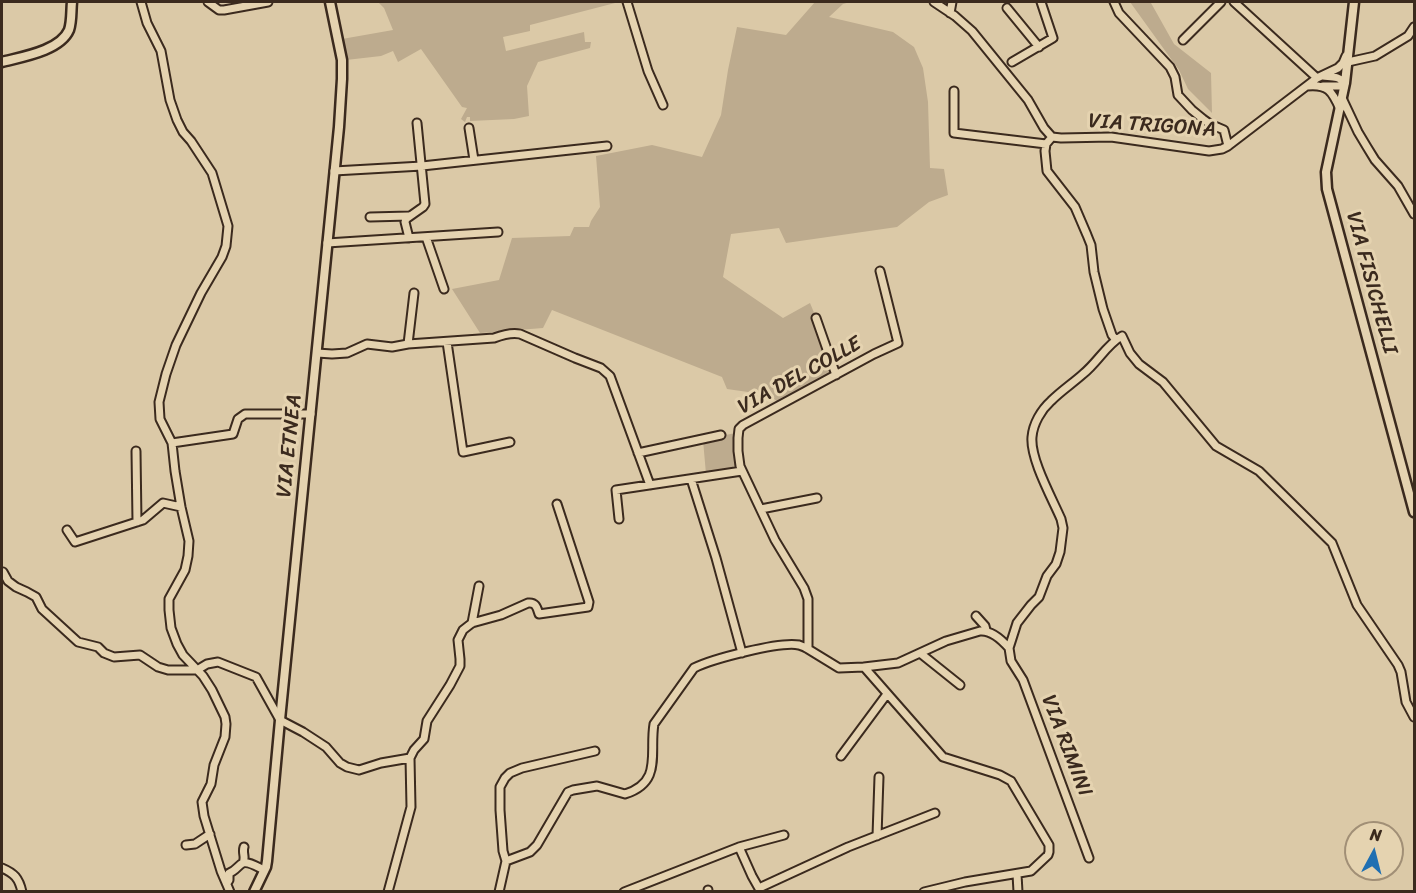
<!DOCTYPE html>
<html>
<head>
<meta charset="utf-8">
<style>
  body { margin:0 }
  #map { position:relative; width:1416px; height:893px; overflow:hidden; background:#dbc9a7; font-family:Sriracha,sans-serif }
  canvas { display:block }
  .frame { position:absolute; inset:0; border:3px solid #3b2a1e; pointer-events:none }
  .north { position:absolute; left:1344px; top:821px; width:60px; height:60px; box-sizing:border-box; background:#e5d3b0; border:2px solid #a18f76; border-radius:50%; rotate:7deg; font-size:16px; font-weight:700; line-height:24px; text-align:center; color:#3b2a1e }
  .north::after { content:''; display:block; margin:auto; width:21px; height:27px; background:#1f6fb2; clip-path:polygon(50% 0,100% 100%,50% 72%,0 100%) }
</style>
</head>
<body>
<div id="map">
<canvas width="1416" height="893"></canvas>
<div class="frame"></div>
<div class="north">N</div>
</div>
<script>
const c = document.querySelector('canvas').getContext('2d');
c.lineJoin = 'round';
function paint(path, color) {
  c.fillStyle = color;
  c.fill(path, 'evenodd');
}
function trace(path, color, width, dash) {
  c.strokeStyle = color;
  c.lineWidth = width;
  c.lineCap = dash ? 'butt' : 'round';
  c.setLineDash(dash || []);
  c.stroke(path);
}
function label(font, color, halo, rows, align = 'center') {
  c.font = font + ' Sriracha,sans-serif';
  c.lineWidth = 6;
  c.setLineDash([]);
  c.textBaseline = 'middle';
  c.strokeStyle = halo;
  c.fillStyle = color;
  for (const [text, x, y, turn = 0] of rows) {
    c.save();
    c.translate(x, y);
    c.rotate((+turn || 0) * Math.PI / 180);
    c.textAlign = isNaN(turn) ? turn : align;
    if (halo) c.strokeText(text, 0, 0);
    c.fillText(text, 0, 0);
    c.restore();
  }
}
paint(new Path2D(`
  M378 2H619L530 25V31L503 37 506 51 584 32 585 42H591L590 48 538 62 527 86 529 116 514 119 470 121V117H467L465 122 461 119 467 108 462 107 421 49 398 62 393 51 381 56 346 60 342 39 393 30 384 8Z
  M815 2H850L843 4 829 17 893 32 914 47 923 68 928 102 930 168 944 169 948 195 929 202 897 227 786 243 779 228 731 234 723 277 783 318 810 303 815 315 812 316 831 374 778 402 769 395 727 389 722 377 552 310 543 328 480 333 452 289 499 280 512 238 570 236 574 227H589L591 221 600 207 596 156 652 145 702 157 721 115 728 70 737 27 786 35Z
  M1130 2H1153L1151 3 1174 44 1211 73 1212 113 1188 89 1179 70Z
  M735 433 734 448 738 469 706 474 703 440Z`), '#bdab8e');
const minor = new Path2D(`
  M141 2 147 23 161 51 170 100 177 120 183 132 191 141 212 173 228 226 226 246 222 257 201 293 176 345 166 374 159 402 160 419 172 443 175 471 181 507 189 541 188 556 185 570 169 599V610L171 628 177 644 183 655 203 676 212 690 225 717 226 724 225 737 214 765 211 784 202 802 204 816 221 871 230 892
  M208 2 219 10H224L268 2
  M627 2 648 71 663 105
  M934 2 955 16 972 31 1028 100 1044 128 1052 137
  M1114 2 1119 13 1170 67 1175 77 1178 95 1192 110 1203 119 1210 124 1224 130 1228 146
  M1234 2 1317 78
  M1007 8 1039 47
  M950 13 952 2
  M1183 40 1221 2
  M1012 62 1053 38 1041 2
  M1348 62 1375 56 1408 36 1414 27
  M1323 76C1332 77 1339 76 1345 83
  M1307 86C1328 84 1332 91 1340 109
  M1323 86H1339L1345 83
  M954 91V133L1046 144
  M1342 98 1358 132 1367 147 1375 160 1398 186 1414 214
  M469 128 474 160
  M1052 137 1061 138 1111 137 1209 151 1222 149 1228 146 1317 78 1338 68 1343 63 1346 56
  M1052 137 1046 144 1045 151 1047 171 1075 207 1087 235 1091 245 1094 272 1103 309 1112 335 1115 339
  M334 171 422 166 607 146
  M370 217 409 216
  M426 237 444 289
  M409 238 405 222 406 219 423 207 425 204 417 123
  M327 243 498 232
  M880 271 898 343 874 354 743 425 739 429 738 438V451L740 466 775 540 804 588 808 599V649L839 668 864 667 943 757 1000 775 1011 781 1049 845V852L1048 855 1031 871 965 882 924 892
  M816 318 836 375
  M447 342 463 452 510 442
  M408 344 414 293
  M317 353 332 354 347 353 367 344 392 347 408 344 494 338C502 335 511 332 520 334L575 358 601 368 610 376 650 485
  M172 443 233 434 238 419 245 414H311
  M136 451 137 522
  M638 453 721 435
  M691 479 716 558 742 653
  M761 509 817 498
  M619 519 616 490 742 471
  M67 530 75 542 143 520 163 503 181 507
  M3 572 8 581 16 587 27 592 36 597 42 609 78 642 98 647 104 653 114 657 140 655 158 667 168 670H197L207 664 218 662 256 677 280 720 303 732 326 747 340 763 347 767 359 770 381 763 410 758 411 807 388 892
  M976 616 985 626 986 630
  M472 623 479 586
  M920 653 960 685
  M864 667 898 663 946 641 980 631C991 630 1002 640 1009 648
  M841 756 887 694
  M410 758 414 750 424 739 427 721 450 685 460 666V659L458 640 463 630 472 623 501 615 528 603C536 602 537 608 539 614L588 607 589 602 557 504
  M877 836 879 777
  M186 845 195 844 210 834
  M739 847 752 876 761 892
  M1089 858 1023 680 1011 661 1009 648 1017 623 1031 605 1039 597 1047 576 1056 564 1060 552 1063 528 1061 519C1052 498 1030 459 1032 437 1033 424 1041 410 1051 401 1061 391 1073 383 1083 374 1097 363 1107 344 1122 336L1130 353 1139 364 1163 382 1216 446 1259 471 1332 543 1357 605 1398 665 1401 672 1406 702 1414 717
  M506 861 503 851 500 810V787L505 778 510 773 522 768 595 751
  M243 863C246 857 242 853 244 847
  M2 868C14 873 19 878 22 892
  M1017 874 1018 892
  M227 883 229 880V873C236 871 238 865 243 863 249 861 259 868 264 870
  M759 888 848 847 935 813
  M708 890V892
  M499 892 506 861 530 852 537 845 568 792 573 790 597 786 625 794C663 782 649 753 654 724L694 668C712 659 780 641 799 645 802 646 805 647 808 649
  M624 892 739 847 784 835`);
const major = new Path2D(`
  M1354 2 1345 83 1326 172 1327 189 1414 512
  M2 62C21 57 60 51 69 30 72 21 71 11 72 2
  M254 892 266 867 267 861 280 720 339 127 342 79V60L330 2`);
trace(minor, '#3b2a1e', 11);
trace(major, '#3b2a1e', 13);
trace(minor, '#e5d3b0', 7);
trace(major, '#e5d3b0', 8);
label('21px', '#3b2a1e', '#e5d3b0', [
  ["VIA TRIGONA",1152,126,4],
  ["VIA FISICHELLI",1371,283,75],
  ["VIA DEL COLLE",800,376,-29],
  ["VIA ETNEA",290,446,-84],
  ["VIA RIMINI",1066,746,69]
]);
</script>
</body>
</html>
